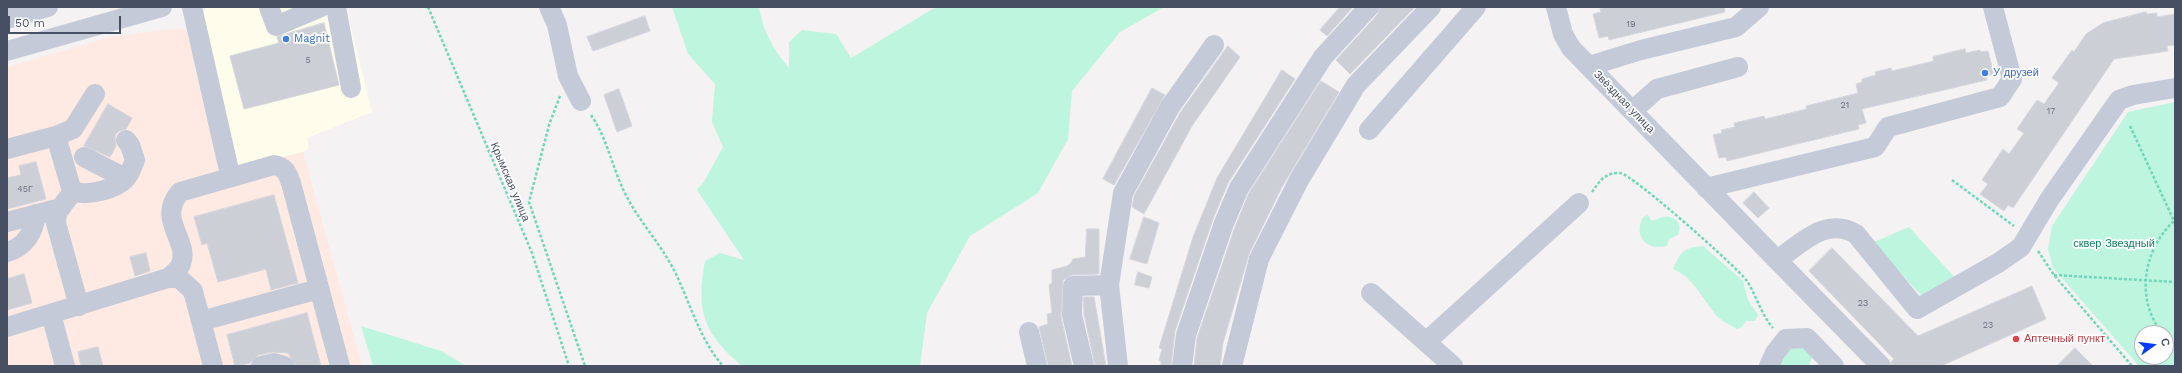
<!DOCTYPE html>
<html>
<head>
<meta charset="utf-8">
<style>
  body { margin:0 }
  #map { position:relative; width:2182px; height:373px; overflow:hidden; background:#f4f2f2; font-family:"Work Sans",sans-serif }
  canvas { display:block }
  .frame { position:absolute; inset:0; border:8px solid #474f62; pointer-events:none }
  .north { position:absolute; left:2134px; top:325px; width:40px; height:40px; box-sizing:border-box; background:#fff; border:1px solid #b5b9c0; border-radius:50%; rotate:76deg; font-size:11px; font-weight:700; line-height:16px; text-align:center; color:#474f62 }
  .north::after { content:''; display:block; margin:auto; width:14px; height:18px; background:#053cfb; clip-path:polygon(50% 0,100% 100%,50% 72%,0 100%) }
  .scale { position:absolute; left:8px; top:16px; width:113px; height:18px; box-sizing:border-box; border:2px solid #474f62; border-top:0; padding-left:5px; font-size:12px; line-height:14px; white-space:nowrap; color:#474f62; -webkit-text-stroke:3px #fff; paint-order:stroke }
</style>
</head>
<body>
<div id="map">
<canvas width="2182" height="373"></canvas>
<div class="frame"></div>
<div class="north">С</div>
<div class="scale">50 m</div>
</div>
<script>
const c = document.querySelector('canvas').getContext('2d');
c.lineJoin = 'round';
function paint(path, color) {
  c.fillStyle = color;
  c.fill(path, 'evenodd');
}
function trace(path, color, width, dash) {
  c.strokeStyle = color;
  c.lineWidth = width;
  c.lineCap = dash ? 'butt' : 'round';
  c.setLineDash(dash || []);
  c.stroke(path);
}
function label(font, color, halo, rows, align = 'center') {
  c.font = font + ' "Work Sans",sans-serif';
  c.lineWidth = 3.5;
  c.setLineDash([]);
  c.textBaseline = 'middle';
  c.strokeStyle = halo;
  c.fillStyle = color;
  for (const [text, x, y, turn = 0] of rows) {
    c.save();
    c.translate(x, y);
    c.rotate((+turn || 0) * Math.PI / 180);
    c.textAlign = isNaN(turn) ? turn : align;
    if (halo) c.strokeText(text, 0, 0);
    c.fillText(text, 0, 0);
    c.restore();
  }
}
paint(new Path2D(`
  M206 7H346L372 112 307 138 309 148 303 152 236 168 202 17Z`), '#fefdeb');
paint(new Path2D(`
  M182 28 188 33 221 172 303 152 362 366H7V67L110 37Z`), '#feeae2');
paint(new Path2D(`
  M672 7H759C763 31 773 50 789 68V42L802 30 836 34 851 58 936 7H1164L1120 32 1072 91 1068 139 1038 193 970 236 927 313 920 366H742C703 333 696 311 705 261L720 253 744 260 697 190 705 180 723 147 712 122 715 84 688 54Z
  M2175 102V366H2139L2053 268 2048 249 2052 226 2128 112ZM2142 333H2166V357H2142Z
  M1648 215 1651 220C1657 221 1658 218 1663 217 1676 215 1683 225 1678 235L1669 239 1667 246C1647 251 1633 237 1643 217Z
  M1909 227 1958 281 1921 295 1872 243Z
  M1703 246 1743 281 1748 300 1758 315 1755 321H1746L1742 327 1737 329C1731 325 1723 322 1718 317 1703 301 1695 278 1673 269 1681 252 1682 248 1703 246Z
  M361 326 441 351 466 366H373Z
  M1799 344 1813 356 1809 365 1781 366 1777 362 1784 352Z`), '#bdf5de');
const building = new Path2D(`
  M1340 7H1353L1327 36 1320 30Z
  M1380 7H1415L1350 74 1336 60 1377 15Z
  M1607 7H1724L1725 12 1609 40 1608 36 1599 38 1593 14 1601 12 1600 9Z
  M2146 12 2147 14 2157 13V17L2175 14V45L2167 46 2168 51 2114 59 2013 208 2008 205 2004 211 1980 194 1988 184 1982 180 2003 149 2009 154 2024 133 2017 129 2037 100 2044 104 2059 83 2052 78 2072 50 2074 52 2086 34 2103 23Z
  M645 16 650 31 593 51 587 37Z
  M324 23 339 85 244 109 230 56 279 43 277 37Z
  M1228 46 1240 57 1192 126 1144 214 1132 207 1134 196 1180 113Z
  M1965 49 1966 53 1980 50V52L1988 51 1994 74 1986 76 1987 80 1862 109 1866 123 1858 125 1859 129 1727 161 1726 157 1719 158 1713 135 1722 133 1721 130 1735 127 1734 123 1764 116 1765 119 1807 109 1806 106 1858 93 1856 84 1862 82V79L1876 75 1875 72 1891 68 1892 71 1934 61 1933 57Z
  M1282 70 1295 79 1228 183 1213 219 1175 331 1171 366H1161V361L1159 360 1162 349 1159 348 1193 237 1217 178Z
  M1321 81 1339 92 1282 187 1249 254 1223 343 1220 366H1194L1197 338 1235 227 1249 193Z
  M1152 88 1165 95 1114 185 1103 179Z
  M619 89 632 126 617 132 604 95Z
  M108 104 132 118 126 129 119 131 115 135 116 146 110 157 84 146Z
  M36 162 46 199 7 209V178L21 175 19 166Z
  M1754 192 1769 208 1758 218 1743 203Z
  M274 195 298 283 271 290 266 269 218 282 207 243 202 245 194 217Z
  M1144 217 1159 223 1147 264 1130 259Z
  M1087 229H1099V274L1072 275 1063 280 1061 317 1072 366H1048L1039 327 1048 324 1047 314 1052 313 1049 285 1052 283V270L1067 266 1071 263 1073 259 1085 257Z
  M1832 248 1918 336 2032 286 2046 319 1941 366H1892L1891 362 1894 359 1809 271Z
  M146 253 150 271 135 276 130 257Z
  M1138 272 1152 277 1149 288 1135 285Z
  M24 274 32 303 7 310V279Z
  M1084 297H1094L1106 366H1095L1084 314Z
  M307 313 321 366H295L288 353 272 352 258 355 250 363 235 366 227 335Z
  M98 347 103 366H81L78 352Z
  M2075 348 2093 366H2057Z`);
paint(building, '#cdcfd7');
trace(building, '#d5d6de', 1);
trace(new Path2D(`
  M428 7 532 253 569 366
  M560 96 549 125 529 202 585 366
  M591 115C609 141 613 173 629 201 645 229 668 253 680 283 693 312 702 342 723 366
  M2130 126 2175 223
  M1952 180 2014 226
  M1592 192C1599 182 1605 172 1620 173 1631 173 1738 268 1747 281 1757 297 1761 314 1773 328
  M2038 251 2054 275 2132 366
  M2054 275 2175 282
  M2162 333C2135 299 2143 249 2175 220
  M2166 338 2175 349`), '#70d7ba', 2.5, [3, 2]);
trace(new Path2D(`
  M192 7 228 166
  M269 7 276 26 321 7
  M336 7 351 88
  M549 7 557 25 568 76 581 101
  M1556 7 1563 34 1571 48 1777 260C1801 244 1826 216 1856 234L1917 309 1998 263 2021 247 2049 200 2119 100 2133 95 2175 88
  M7 19 48 7
  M7 51 162 7
  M1589 66 1641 50 1736 27 1759 7
  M1632 111 1657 89 1738 67
  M1369 130 1476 7
  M56 136 71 188C78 199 110 190 120 183 128 179 132 168 135 160L130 145 126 140
  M7 149 56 136 73 129 95 94
  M84 157 125 178
  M1706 188 1875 147 1888 127 2000 97 2012 79 1993 7
  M73 192 57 212 56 223 79 306
  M7 222 61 208
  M7 252C25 247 34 232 36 214
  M1777 260 1881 366
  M168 278C173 274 179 270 181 264 190 240 156 220 180 192L274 165C285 167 287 172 291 183L340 366
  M1109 285 1123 193 1170 107 1214 45
  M1371 293 1453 366
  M51 314 65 366
  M201 321 319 289
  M7 327 168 278H179L193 291 213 366
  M1029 332 1037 366
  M1426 342 1579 203
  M261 366 274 363 284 366
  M1084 366 1072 315 1073 286 1109 285 1118 366
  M1182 366 1186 335 1224 223 1239 188 1323 57 1369 7
  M1232 366 1259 259 1299 180 1356 85 1431 7
  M1769 366 1775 353 1786 339 1807 338 1834 366`), '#c4cad8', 20);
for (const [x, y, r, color] of [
  [286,39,4,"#3f7fe0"],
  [1985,73,4,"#3f7fe0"],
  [2016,339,4,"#e0444e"]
]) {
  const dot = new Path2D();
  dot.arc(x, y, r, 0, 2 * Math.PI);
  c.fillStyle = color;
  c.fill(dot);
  trace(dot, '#fff', 1.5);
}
label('9px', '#686f7f', null, [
  ["19",1631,24],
  ["5",308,60],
  ["21",1845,105],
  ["17",2051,111],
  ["45Г",25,189],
  ["23",1863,303],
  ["23",1988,325]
]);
label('11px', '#366cbe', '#fff', [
  ["Magnit",294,39],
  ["У друзей",1993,73]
], 'left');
label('11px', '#474f62', '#fff', [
  ["Звёздная улица",1624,102,46],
  ["Крымская улица",510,182,67]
]);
label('11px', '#0d8260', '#fff', [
  ["сквер Звездный",2114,244]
]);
label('11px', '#be3a42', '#fff', [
  ["Аптечный пункт",2024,339]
], 'left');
</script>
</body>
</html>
